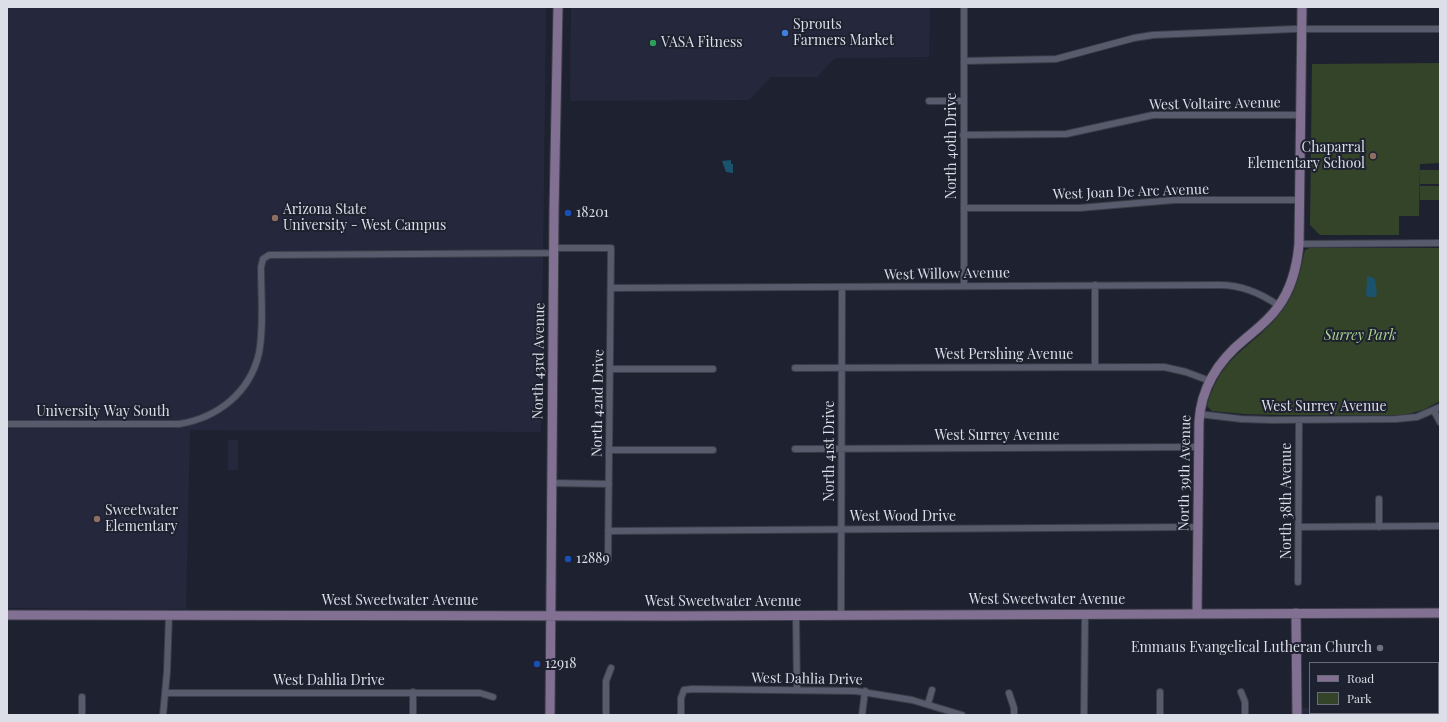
<!DOCTYPE html>
<html>
<head>
<meta charset="utf-8">
<style>
  body { margin:0 }
  #map { position:relative; width:1447px; height:722px; overflow:hidden; background:#1e212f; font-family:"Playfair Display",serif }
  canvas { display:block }
  .frame { position:absolute; inset:0; border:8px solid #dcdee8; pointer-events:none }
  .legend { position:absolute; left:1309px; top:662px; width:130px; height:52px; box-sizing:border-box; background:#1e212f; border:1px solid #6a6d79; margin:0; padding:5px 7px; list-style:none; font-size:12px; color:#dcdee8 }
  .legend li { display:flex; align-items:center; gap:8px; height:20px }
  .legend b { width:20px; border:1px solid #6a6d79 }
</style>
</head>
<body>
<div id="map">
<canvas width="1447" height="722"></canvas>
<div class="frame"></div>
<ul class="legend">
<li><b style="height:5px;background:#817092"></b>Road</li>
<li><b style="height:11px;background:#334428"></b>Park</li>
</ul>
</div>
<script>
const c = document.querySelector('canvas').getContext('2d');
c.lineJoin = 'round';
function paint(path, color) {
  c.fillStyle = color;
  c.fill(path, 'evenodd');
}
function trace(path, color, width, dash) {
  c.strokeStyle = color;
  c.lineWidth = width;
  c.lineCap = dash ? 'butt' : 'round';
  c.setLineDash(dash || []);
  c.stroke(path);
}
function label(font, color, halo, rows, align = 'center') {
  c.font = font + ' "Playfair Display",serif';
  c.lineWidth = 4;
  c.setLineDash([]);
  c.textBaseline = 'middle';
  c.strokeStyle = halo;
  c.fillStyle = color;
  for (const [text, x, y, turn = 0] of rows) {
    c.save();
    c.translate(x, y);
    c.rotate((+turn || 0) * Math.PI / 180);
    c.textAlign = isNaN(turn) ? turn : align;
    if (halo) c.strokeText(text, 0, 0);
    c.fillText(text, 0, 0);
    c.restore();
  }
}
paint(new Path2D(`
  M7 7H546L541 432 190 430 186 609 7 608Z
  M571 7H930L929 57 835 58 817 77H771L749 100 570 101Z
  M228 440H238V470H228Z
  M1300 708H1310V713H1438V709H1440V715H1300Z`), '#25283c');
paint(new Path2D(`
  M1440 63V163L1420 164 1419 216H1399V235H1320L1310 225 1312 64Z
  M1420 170H1440V184H1420Z
  M1420 186H1440V200H1420Z
  M1310 248H1440V401L1423 410 1404 415H1277L1244 414 1212 411 1207 406C1222 351 1256 348 1284 308 1297 290 1300 271 1305 250Z`), '#334428');
paint(new Path2D(`
  M731 160V164H733V173L726 172 722 161Z
  M1369 276 1375 279 1377 294 1375 297H1369L1366 295 1367 277Z`), '#1a536b');
const street = new Path2D(`
  M964 61 1056 59 1134 38 1153 35 1294 29H1440
  M929 101H964
  M963 135 1066 134 1153 115H1300
  M964 208H1079L1174 200H1300
  M1299 244 1440 243
  M554 248H611L608 559
  M1095 285V367
  M964 286V7
  M611 288 1219 285C1242 285 1261 293 1279 306
  M795 368 1164 367 1186 372 1210 381
  M610 369H713
  M1434 411 1440 422
  M1199 414 1241 419 1272 420 1396 419 1417 417 1440 407
  M7 424H179C217 418 250 393 259 353 264 326 261 295 261 267L263 259 269 255 554 253
  M795 449 1199 447
  M609 450H713
  M551 483 609 484
  M1379 499V527
  M1299 527 1440 526
  M608 531 1198 527
  M1298 582 1299 420
  M841 615 842 287
  M796 616 797 689
  M1241 692 1245 702V715
  M165 693H480L493 697
  M1009 693 1014 708V715
  M82 697V715
  M928 704 932 690
  M163 715 167 672 169 615
  M413 715V692
  M606 715V681L611 668
  M681 715V698L684 690 692 689 856 691 912 700 962 715
  M862 715 865 691
  M1084 715 1085 614
  M1160 715V692`);
const secondary = new Path2D(`
  M1296 613 1297 715
  M1197 614 1199 422C1201 387 1219 360 1245 339 1257 329 1269 320 1278 307 1292 288 1297 267 1299 244L1302 7
  M7 615 669 616 1440 613
  M550 715 554 211 558 7`);
trace(street, '#3b3d48', 8);
trace(secondary, '#3b3d48', 11);
trace(street, '#585b6c', 6);
trace(secondary, '#817092', 9);
for (const [x, y, r, color] of [
  [785,33,4,"#3f7fe0"],
  [653,43,4,"#2e9e5b"],
  [1373,156,4,"#8d6e63"],
  [568,213,4,"#1a4fb4"],
  [275,218,4,"#8d6e63"],
  [97,519,4,"#8d6e63"],
  [568,559,4,"#1a4fb4"],
  [1380,648,4,"#6b7280"],
  [537,664,4,"#1a4fb4"]
]) {
  const dot = new Path2D();
  dot.arc(x, y, r, 0, 2 * Math.PI);
  c.fillStyle = color;
  c.fill(dot);
  trace(dot, '#1e212f', 1.5);
}
label('14px', '#dcdee8', '#1e212f', [
  ["Sprouts",793,25],
  ["Farmers Market",793,41],
  ["VASA Fitness",661,43],
  ["Chaparral",1365,148,"right"],
  ["Elementary School",1365,164,"right"],
  ["Arizona State",283,210],
  ["University - West Campus",283,226],
  ["18201",576,213],
  ["Sweetwater",105,511],
  ["Elementary",105,527],
  ["12889",576,559],
  ["Emmaus Evangelical Lutheran Church",1372,648,"right"],
  ["12918",545,664]
], 'left');
label('14px', '#dcdee8', '#1e212f', [
  ["West Voltaire Avenue",1215,104,-1],
  ["North 40th Drive",952,146,-90],
  ["West Joan De Arc Avenue",1131,192,-2],
  ["West Willow Avenue",947,274,-1],
  ["West Pershing Avenue",1004,355],
  ["North 43rd Avenue",539,361,-89],
  ["North 42nd Drive",598,403,-89],
  ["West Surrey Avenue",1324,407],
  ["University Way South",103,412],
  ["West Surrey Avenue",997,436],
  ["North 41st Drive",830,451,-90],
  ["North 39th Avenue",1185,473,-89],
  ["North 38th Avenue",1287,501,-90],
  ["West Wood Drive",903,517],
  ["West Sweetwater Avenue",1047,600],
  ["West Sweetwater Avenue",400,601],
  ["West Sweetwater Avenue",723,602],
  ["West Dahlia Drive",807,679,1],
  ["West Dahlia Drive",329,681]
]);
label('italic 14px', '#abd390', '#1e212f', [
  ["Surrey Park",1360,336]
]);
</script>
</body>
</html>
